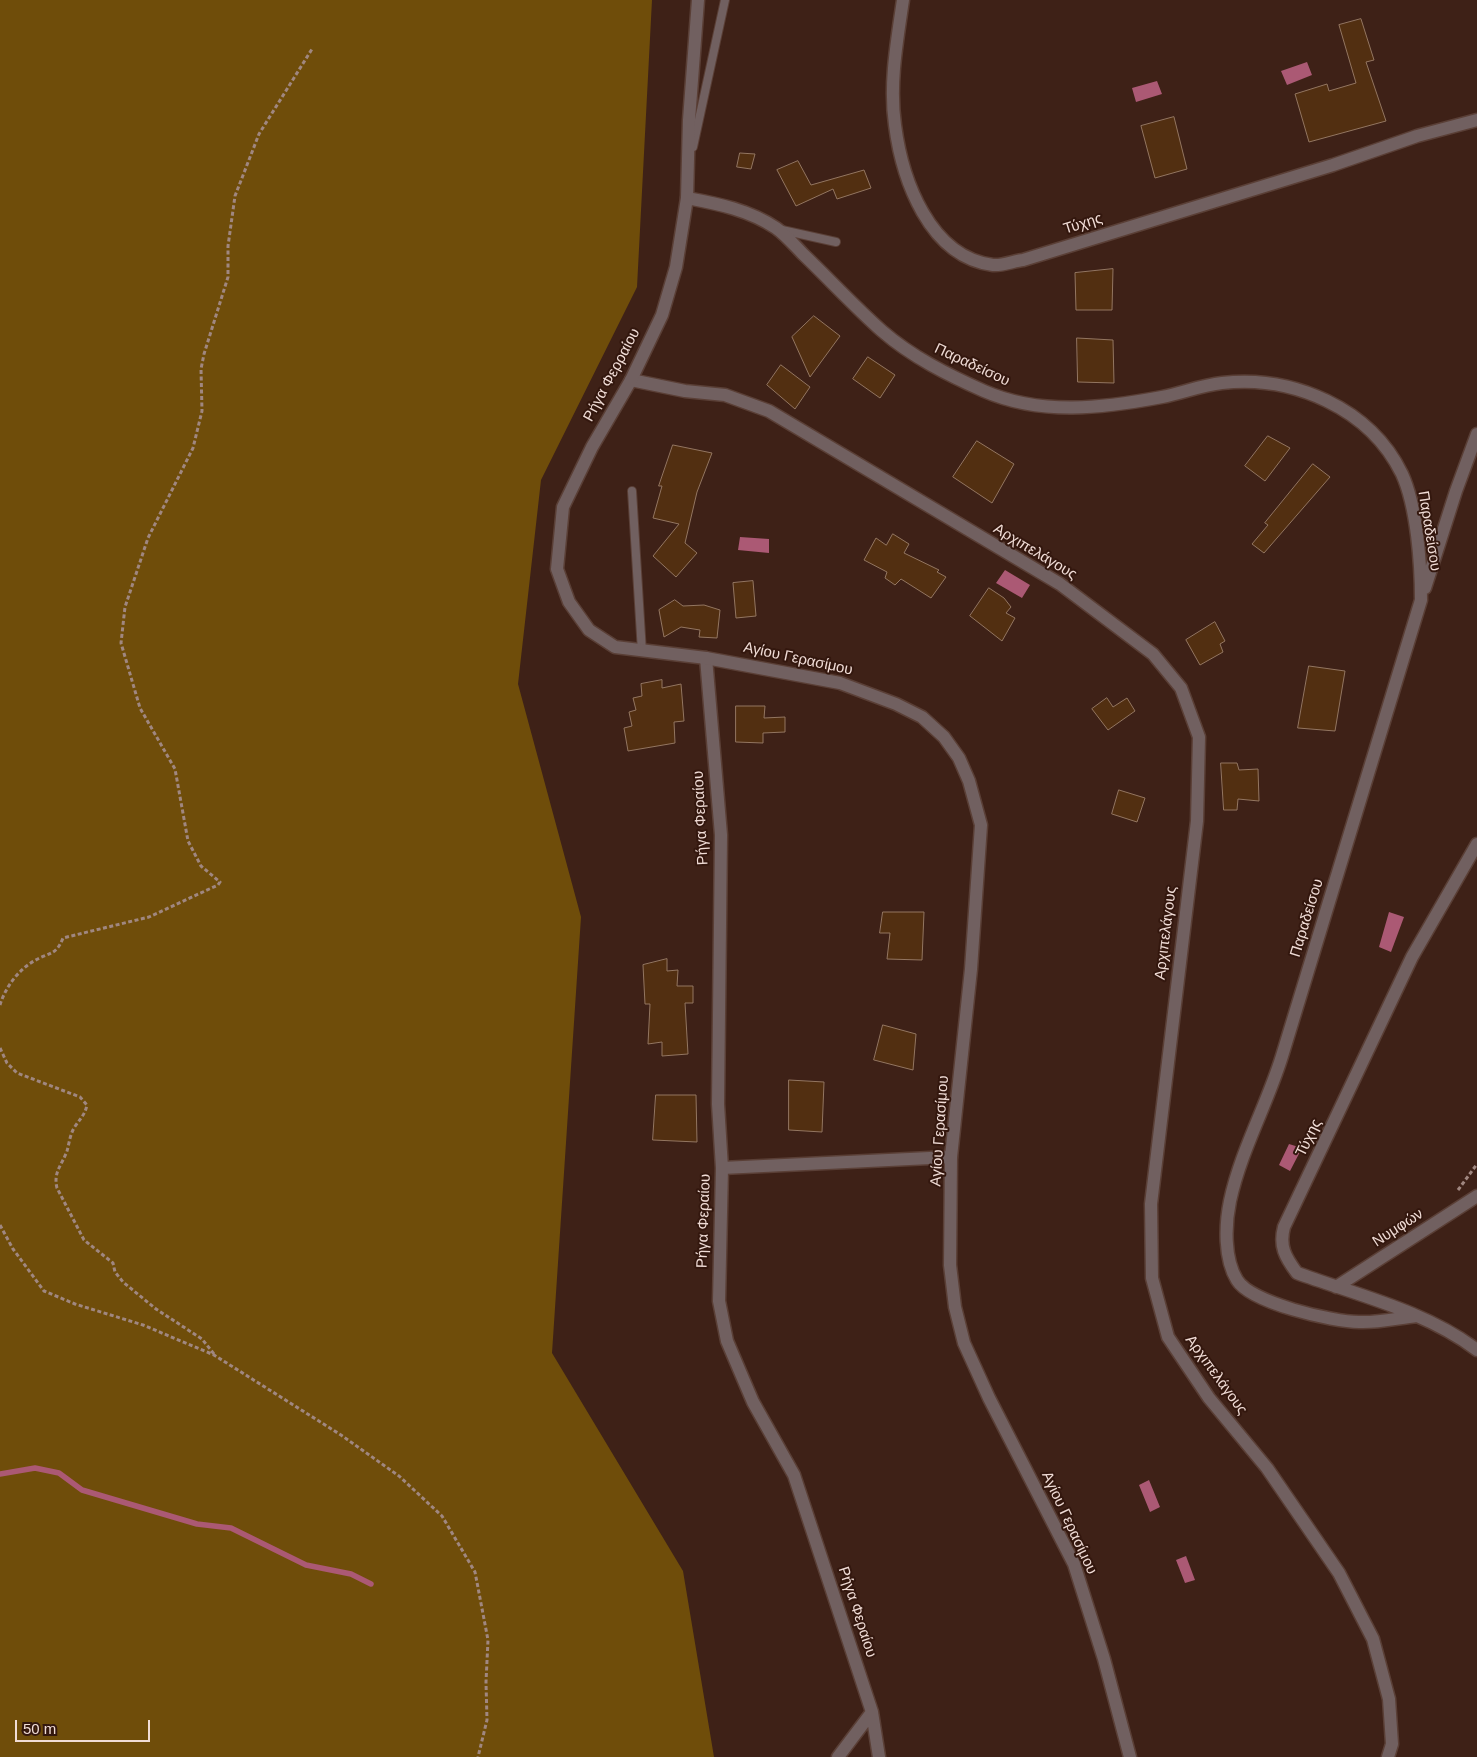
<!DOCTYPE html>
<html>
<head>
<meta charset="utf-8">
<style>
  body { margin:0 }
  #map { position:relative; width:1477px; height:1757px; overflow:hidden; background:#3e2117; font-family:Helvetica,sans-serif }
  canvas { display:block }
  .scale { position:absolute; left:15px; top:1720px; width:135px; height:22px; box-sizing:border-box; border:2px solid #f0dcd6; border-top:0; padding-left:6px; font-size:15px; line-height:18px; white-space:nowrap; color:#f0dcd6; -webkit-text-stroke:4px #33170e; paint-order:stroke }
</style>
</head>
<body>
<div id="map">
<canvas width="1477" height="1757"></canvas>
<div class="scale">50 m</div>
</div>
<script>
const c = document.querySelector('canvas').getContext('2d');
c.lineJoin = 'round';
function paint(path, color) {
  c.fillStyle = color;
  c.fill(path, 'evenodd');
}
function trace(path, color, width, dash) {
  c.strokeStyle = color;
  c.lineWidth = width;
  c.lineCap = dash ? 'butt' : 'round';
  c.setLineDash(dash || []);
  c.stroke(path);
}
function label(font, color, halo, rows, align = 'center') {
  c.font = font + ' Helvetica,sans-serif';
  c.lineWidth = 4;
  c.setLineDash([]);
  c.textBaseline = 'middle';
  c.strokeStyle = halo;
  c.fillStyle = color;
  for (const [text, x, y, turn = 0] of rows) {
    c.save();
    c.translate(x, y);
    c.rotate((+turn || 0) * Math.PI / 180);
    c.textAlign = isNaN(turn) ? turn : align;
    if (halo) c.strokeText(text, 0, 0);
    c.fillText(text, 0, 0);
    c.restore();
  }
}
paint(new Path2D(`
  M0 0H652L637 287 541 480 518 684 581 917 552 1353 683 1571 714 1757H0Z`), '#6f4d0a');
paint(new Path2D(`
  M1307 62 1312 75 1287 85 1281 71Z
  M1157 81 1162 94 1136 102 1132 88Z
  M740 537 769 539V553L738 550Z
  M1005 570 1030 585 1022 598 996 583Z
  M1389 912 1404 917 1391 952 1379 947Z
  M1289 1144 1302 1148 1290 1171 1279 1165Z
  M1149 1480 1160 1507 1150 1512 1139 1485Z
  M1186 1556 1195 1580 1185 1583 1176 1560Z`), '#ab5974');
trace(new Path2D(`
  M0 1474 35 1468 59 1473 82 1490 197 1524 231 1528 306 1565 351 1574 371 1584`), '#ab5974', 5.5);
const building = new Path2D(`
  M1361 19 1374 60 1366 62 1386 121 1309 142 1295 94 1327 84 1329 91 1356 83 1339 25Z
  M1174 117 1187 169 1155 178 1141 126Z
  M740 153 755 154 751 169 737 167Z
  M798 161 811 185 864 170 871 188 837 199 833 189 796 206 777 170Z
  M1113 269 1112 310H1076L1075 273Z
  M814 316 840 336 810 377 792 337Z
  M1077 338 1113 340 1114 383 1078 382Z
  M868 357 895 375 880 398 853 379Z
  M781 365 810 387 795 409 767 385Z
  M1268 436 1290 448 1265 481 1245 466Z
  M977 441 1014 464 992 503 953 477Z
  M673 445 712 453 697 492 685 543 697 553 676 577 653 556 679 524 653 518 662 486H659Z
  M1313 464 1330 477 1264 553 1252 544 1268 525 1265 523Z
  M893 534 909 544 904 553 939 570 937 572 946 577 931 598 901 579 895 585 885 578 887 572 864 560 876 538 886 545Z
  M753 581 756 616 736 618 733 583Z
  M989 588 1004 598 1011 607 1006 613 1015 618 1002 641 970 616Z
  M675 600 683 606 704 605 720 610 717 638 699 637 700 630 681 627 664 637 659 610Z
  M1215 622 1225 641 1220 644 1223 652 1200 665 1186 640Z
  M1309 666 1345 671 1335 731 1298 728Z
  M662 680V688L681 684 684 721 674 722 675 743 628 751 624 728 632 726 629 712 636 710 633 698 642 696 641 684Z
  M1107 698 1113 707 1127 698 1135 711 1108 730 1092 709Z
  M736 706H765L764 718 785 717V732L763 733V743L736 742Z
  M1221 763H1237L1239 770 1258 769 1259 801 1238 799 1237 810H1224Z
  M1119 790 1145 798 1137 822 1112 814Z
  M883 912H924L922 960 887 959 890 933H880Z
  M667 959V971L678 970 677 986H693V1003H685L688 1054 662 1056V1042L648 1044 650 1004H645L643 965Z
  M883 1025 916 1034 913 1070 874 1060Z
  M789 1080 824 1082 822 1132 789 1130Z
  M656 1095H696L697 1142 653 1140Z`);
paint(building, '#522f11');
trace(building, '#937661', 1);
const service = new Path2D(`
  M693 147 725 0
  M782 230 836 242
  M632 491 642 652`);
const minor = new Path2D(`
  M903 0C897 41 889 84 895 125 902 179 929 257 993 265 1002 266 1014 261 1023 260L1333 165 1417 136 1477 120
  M687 198C719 204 749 210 776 228 786 235 795 246 804 255 830 280 855 307 882 331 912 357 948 375 984 391 1041 416 1104 408 1162 397 1182 393 1202 385 1222 383 1293 375 1370 408 1402 474 1417 507 1421 564 1421 600 1375 752 1328 904 1282 1056 1267 1105 1241 1150 1230 1201 1225 1225 1224 1259 1237 1280 1251 1303 1333 1322 1359 1322 1378 1323 1398 1318 1417 1316
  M631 380 685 391 725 395 769 411 1060 584 1153 654 1181 688 1199 737 1197 821 1151 1204 1152 1278 1168 1337 1209 1398 1267 1468 1339 1573 1373 1639 1389 1699 1392 1744 1388 1757
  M1425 588 1456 491 1477 434
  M706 658 721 835 718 1104 722 1168 719 1301 727 1341 753 1402 794 1475 872 1712 879 1757
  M1477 844 1412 957 1284 1227C1279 1246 1285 1257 1297 1273 1357 1295 1426 1311 1477 1350
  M722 1168 951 1157
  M1336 1287 1477 1196
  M838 1757 872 1712`);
const tertiary = new Path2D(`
  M698 0 689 120 687 198 676 267 662 315 631 380 592 447 563 507 557 569 569 602 589 630 615 647 706 658 840 683 896 704 922 717 944 737 959 758 969 781 981 825 971 969 951 1157 950 1265 955 1307 964 1343 989 1398 1074 1564 1104 1659 1130 1757`);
trace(service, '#5a3f36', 10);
trace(minor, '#5a3f36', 15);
trace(tertiary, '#5a3f36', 15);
trace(new Path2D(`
  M0 1005C5 988 18 970 34 961 49 952 56 956 63 938L149 917 218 885 220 882 201 866 188 841 175 769 140 708 121 643 125 607 148 538 193 448 202 411 201 369 204 354 228 277V246L235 196 259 134 312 49
  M0 1048 7 1063 17 1073 80 1097 87 1105C85 1115 79 1120 74 1128 70 1135 69 1144 67 1151 62 1165 53 1172 57 1188L84 1240 113 1263 115 1272 123 1282 156 1309 202 1339 214 1354
  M1458 1190 1477 1164
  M0 1225 13 1249 44 1291 75 1304 143 1325 214 1355 341 1435 399 1476 442 1516 475 1572 488 1640 486 1682 487 1720 478 1757`), '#a08780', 3, [4, 2.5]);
trace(service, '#716060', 8);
trace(minor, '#716060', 12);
trace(tertiary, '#716060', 12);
label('15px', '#f0dcd6', '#33170e', [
  ["Τύχης",1083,224,-17],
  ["Παραδείσου",972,365,25],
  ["Ρήγα Φερραίου",612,375,-62],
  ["Παραδείσου",1429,531,81],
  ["Αρχιπελάγους",1035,552,31],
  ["Αγίου Γερασίμου",798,659,12],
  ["Ρήγα Φεραίου",701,818,-93],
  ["Παραδείσου",1307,918,-73],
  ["Αρχιπελάγους",1166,933,-83],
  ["Αγίου Γερασίμου",940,1131,-86],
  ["Τύχης",1309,1138,-64],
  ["Ρήγα Φεραίου",704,1221,-88],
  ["Νυμφών",1398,1228,-33],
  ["Αρχιπελάγους",1216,1375,54],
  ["Αγίου Γερασίμου",1069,1523,65],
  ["Ρήγα Φεραίου",857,1612,72]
]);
</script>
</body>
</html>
